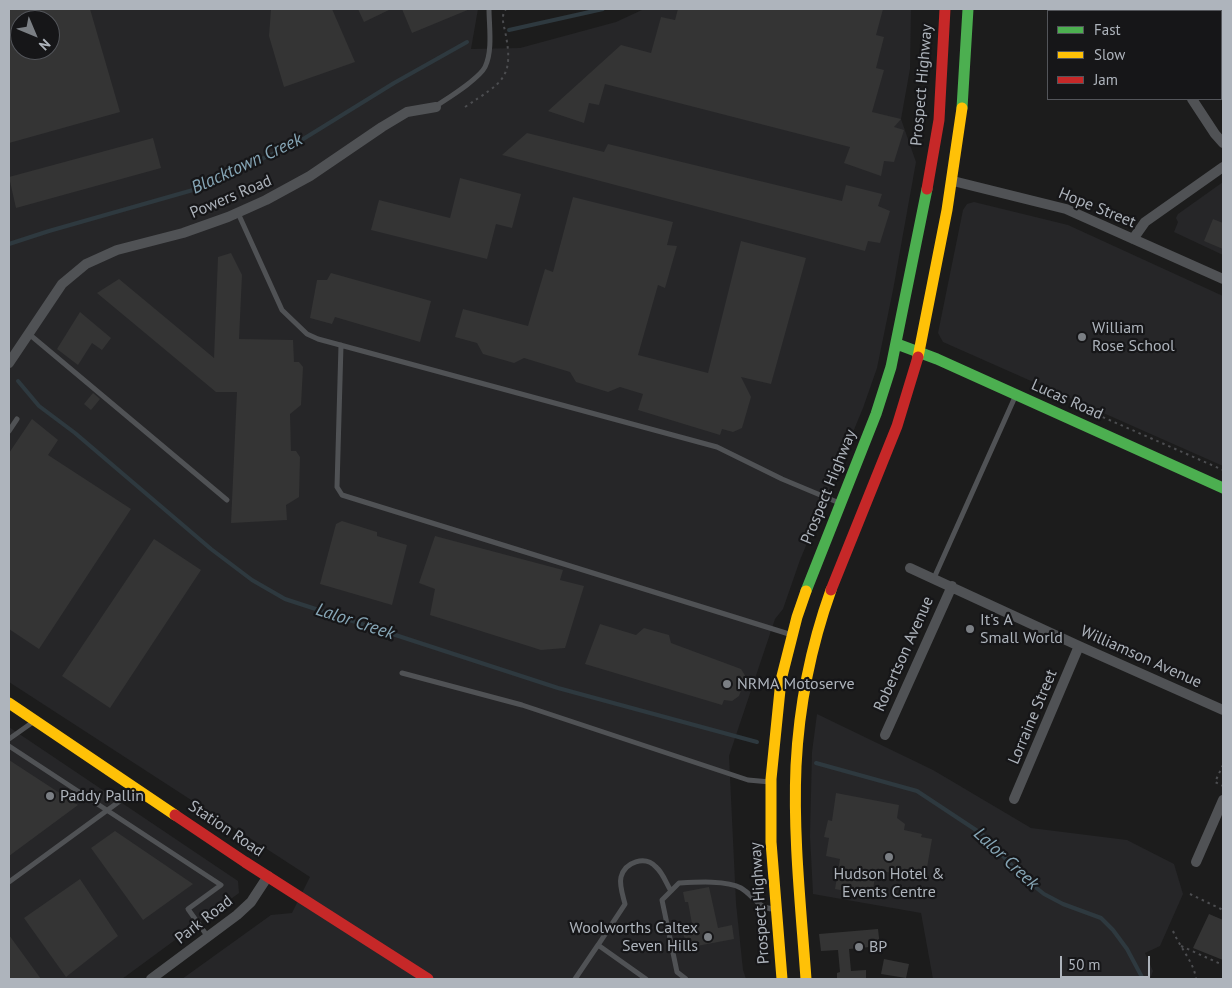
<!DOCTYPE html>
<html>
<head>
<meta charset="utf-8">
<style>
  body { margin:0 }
  #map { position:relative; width:1232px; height:988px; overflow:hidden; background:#1c1c1c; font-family:"PT Sans",sans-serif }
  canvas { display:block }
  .frame { position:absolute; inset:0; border:10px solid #aeb4bc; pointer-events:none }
  .legend { position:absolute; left:1047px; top:10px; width:175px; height:90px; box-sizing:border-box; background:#161618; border:1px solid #53555a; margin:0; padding:6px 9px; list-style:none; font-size:15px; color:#aeb4bc }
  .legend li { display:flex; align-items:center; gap:10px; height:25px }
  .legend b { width:25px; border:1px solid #53555a }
  .north { position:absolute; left:10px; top:10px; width:50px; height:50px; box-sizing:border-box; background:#161618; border:1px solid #53555a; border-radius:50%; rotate:135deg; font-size:14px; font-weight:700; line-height:20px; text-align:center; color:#aeb4bc }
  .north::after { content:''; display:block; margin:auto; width:18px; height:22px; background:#7b7f84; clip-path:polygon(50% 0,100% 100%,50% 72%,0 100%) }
  .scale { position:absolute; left:1060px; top:956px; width:90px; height:22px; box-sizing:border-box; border:2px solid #aeb4bc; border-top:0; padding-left:6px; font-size:15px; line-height:18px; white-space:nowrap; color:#aeb4bc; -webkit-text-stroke:4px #161618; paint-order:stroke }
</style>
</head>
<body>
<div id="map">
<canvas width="1232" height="988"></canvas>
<div class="frame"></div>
<ul class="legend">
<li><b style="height:6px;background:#4caf50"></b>Fast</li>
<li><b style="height:6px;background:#ffc107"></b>Slow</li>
<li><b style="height:6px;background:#c62828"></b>Jam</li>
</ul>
<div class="north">N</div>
<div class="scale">50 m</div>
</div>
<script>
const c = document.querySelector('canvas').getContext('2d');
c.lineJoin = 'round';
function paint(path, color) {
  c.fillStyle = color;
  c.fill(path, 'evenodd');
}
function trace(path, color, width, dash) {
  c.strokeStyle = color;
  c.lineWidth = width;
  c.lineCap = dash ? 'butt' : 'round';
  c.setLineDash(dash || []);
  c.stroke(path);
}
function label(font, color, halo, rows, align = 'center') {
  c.font = font + ' "PT Sans",sans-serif';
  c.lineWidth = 4.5;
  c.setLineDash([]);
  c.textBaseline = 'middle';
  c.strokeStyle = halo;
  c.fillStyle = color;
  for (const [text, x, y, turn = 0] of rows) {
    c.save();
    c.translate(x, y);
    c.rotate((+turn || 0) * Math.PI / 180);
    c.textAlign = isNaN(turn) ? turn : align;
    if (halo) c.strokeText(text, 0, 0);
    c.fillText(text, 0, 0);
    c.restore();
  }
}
paint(new Path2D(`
  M9 9H478L471 49 520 48 616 22 644 9H911L910 69 901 119 916 162 893 290 877 368 863 408 800 560 783 609 775 619 729 756 736 903 743 970 746 979H182L271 915 292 913 310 877 9 682ZM20 20H50V50H20Z
  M1223 182V255L1174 232 1178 222 1176 218 1178 214Z
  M974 202 1068 225 1223 296V466L943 342 938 333 963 210 967 204Z
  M817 714 933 770 1031 828 1127 840 1174 864 1183 894 1160 946 1145 953 1153 971 1150 979H933L921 913 813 894 810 836 812 752Z
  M9 727 238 881 239 893 122 979H9Z`), '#262628');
trace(new Path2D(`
  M509 30 603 9
  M9 244 49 231 200 188 300 141 394 83 467 42
  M18 381 39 406 75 433 211 549 252 580 285 599 558 688 757 742
  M816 763 917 791 982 834 1024 878 1044 894 1063 904 1101 918 1113 930 1127 949 1143 979`), '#2e393f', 4);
paint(new Path2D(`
  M9 9H90L120 112 9 143ZM20 20H50V50H20Z
  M271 9H332L355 62 284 87 269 36Z
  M358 9H391L364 22Z
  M402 9H470L412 33Z
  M678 9H883L876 35 884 37 876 68 884 70 872 112 901 119 894 127 904 130 894 162 884 161 881 176 844 163 850 147 605 84 599 105 589 103 584 123 548 111 621 45 651 53 661 17 675 20Z
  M527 133 604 152 608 144 842 201 846 185 882 194 878 206 890 211 880 243 868 241 865 251 502 155Z
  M153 138 161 168 16 208 9 177Z
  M460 178 521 194 512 228 496 224 487 259 371 230 379 200 450 218Z
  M573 197 673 222 667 245 677 246 665 288 658 285 638 355 708 373 741 241 806 258 771 384 741 377 751 397 742 428 733 432 722 429 720 435 638 410 643 394 620 387 608 392 576 382 570 372 524 358 514 363 483 354 477 343 455 337 463 309 528 326 545 269 553 272Z
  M1213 219 1223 223V249L1204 241Z
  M231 253 242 275 239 339 293 340 294 362H299L303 367 301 405 290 414 291 451H296L300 457 299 497 286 505 287 520 231 523 237 392H216L97 293 119 279 214 358 218 257Z
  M331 273 431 301 420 342 335 317 332 324 310 318 317 280H327Z
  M80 312 111 338 102 350 92 343 78 365 57 349Z
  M93 393 100 399 91 410 84 404Z
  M32 419 58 440 48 455 131 509 39 649 9 629V453Z
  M342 521 377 532V536L407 545 392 605 320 584 336 524Z
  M435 536 563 570 560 580 584 586 565 648 541 650 430 615 435 589 419 583Z
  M154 539 201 570 110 708 62 676Z
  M600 624 636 635 644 628 669 635 671 643 741 669 746 677 739 696 732 701 724 700 722 705 585 664Z
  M9 760 78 805 9 856Z
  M836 793 899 805 897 818 905 824 904 830 922 834 921 837 932 839 925 879 876 870 872 896 835 889 840 859 826 856 829 838 824 837 828 820 832 821Z
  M115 831 193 884 143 920 91 848Z
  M80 879 118 936 66 977 24 918Z
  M709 887 718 928 732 925 734 939 686 948 683 931 693 929 688 902H685L683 892Z
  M1209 914 1223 920V960L1193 948Z
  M878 929 880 946 849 949 851 971 866 970V979H837V973L840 972 838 950 821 951 819 934Z
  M9 935 41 979H9Z
  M884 959 909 964 906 978 881 974Z`), '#343434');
trace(new Path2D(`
  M465 107C502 82 515 79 505 31 503 22 501 16 506 9
  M1073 404 1223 470
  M1223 765 1215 782 1223 786
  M1190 894 1223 910
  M1173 931C1180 948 1194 962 1196 979
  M1181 946 1223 965`), '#4c4d50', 2, [2.5, 4]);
trace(new Path2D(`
  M436 106C448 98 479 79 485 67 493 51 489 26 489 9
  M238 213 282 310 307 334 318 339 717 447 782 479 837 502
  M29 334 227 500
  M341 345 337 487 342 495 789 634
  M9 431 17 419
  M934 578 1015 397
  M402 673 522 705 748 780 770 782
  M9 739 33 722
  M9 746 221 885 188 909 208 937
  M9 882 135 790
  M598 945 625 904C623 896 619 885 621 877 625 862 645 855 656 867 663 873 666 883 671 891
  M575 979 598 945 646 979
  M686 979 677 972 662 900 679 883C696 882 727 880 741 888 753 895 758 908 773 909`), '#505255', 5);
trace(new Path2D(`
  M1173 11V9
  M1192 99 1215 134 1223 143
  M953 181 1066 209 1223 279
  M1133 239 1145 222 1223 167
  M9 363 62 284 86 264 117 250 183 233 228 217 266 200 310 176 382 127 407 112 436 107
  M910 568 1079 646 1223 710
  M885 735 952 586
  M1014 799 1079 646
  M1196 862 1223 800
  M151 979 237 915 251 902 268 876`), '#505255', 10);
trace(new Path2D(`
  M962 108 968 9
  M897 344 937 359 1223 488
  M806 591 876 414 891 367 927 189`), '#4caf50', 11);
trace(new Path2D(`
  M918 357 947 210 962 108
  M9 703 175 815
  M782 979 771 842V779L781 680 797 617 806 591
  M806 979C801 908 793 837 796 766 799 706 811 646 831 590`), '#ffc107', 11);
trace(new Path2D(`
  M927 189 939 120 945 9
  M831 590 897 426 918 357
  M175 815 245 862 428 979`), '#c62828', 11);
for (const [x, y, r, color] of [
  [1082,337,5,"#7b7f84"],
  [970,629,5,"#7b7f84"],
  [727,684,5,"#7b7f84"],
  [50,796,5,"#7b7f84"],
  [889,857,5,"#7b7f84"],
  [708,937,5,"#7b7f84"],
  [859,947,5,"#7b7f84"]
]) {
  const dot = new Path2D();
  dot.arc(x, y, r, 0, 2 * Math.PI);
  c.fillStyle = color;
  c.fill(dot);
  trace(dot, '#161618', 2);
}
label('16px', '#aeb4bc', '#161618', [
  ["Prospect Highway",922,85,-85],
  ["Powers Road",231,197,-23],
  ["Hope Street",1097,208,22],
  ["Lucas Road",1067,400,24],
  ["Prospect Highway",829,487,-68],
  ["Robertson Avenue",904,654,-66],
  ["Williamson Avenue",1141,657,24],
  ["Lorraine Street",1033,717,-67],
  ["Station Road",226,829,34],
  ["Prospect Highway",760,903,-94],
  ["Park Road",204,920,-38]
]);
label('16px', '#aeb4bc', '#161618', [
  ["William",1092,328],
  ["Rose School",1092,346],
  ["It's A",980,620],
  ["Small World",980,638],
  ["NRMA Motoserve",737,684],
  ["Paddy Pallin",60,796],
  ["Hudson Hotel &",889,874,"center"],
  ["Events Centre",889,892,"center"],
  ["Woolworths Caltex",698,928,"right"],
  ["Seven Hills",698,946,"right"],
  ["BP",869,947]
], 'left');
label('italic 18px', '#86a6b6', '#161618', [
  ["Blacktown Creek",247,164,-25],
  ["Lalor Creek",355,622,18],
  ["Lalor Creek",1006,859,43]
]);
</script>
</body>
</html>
